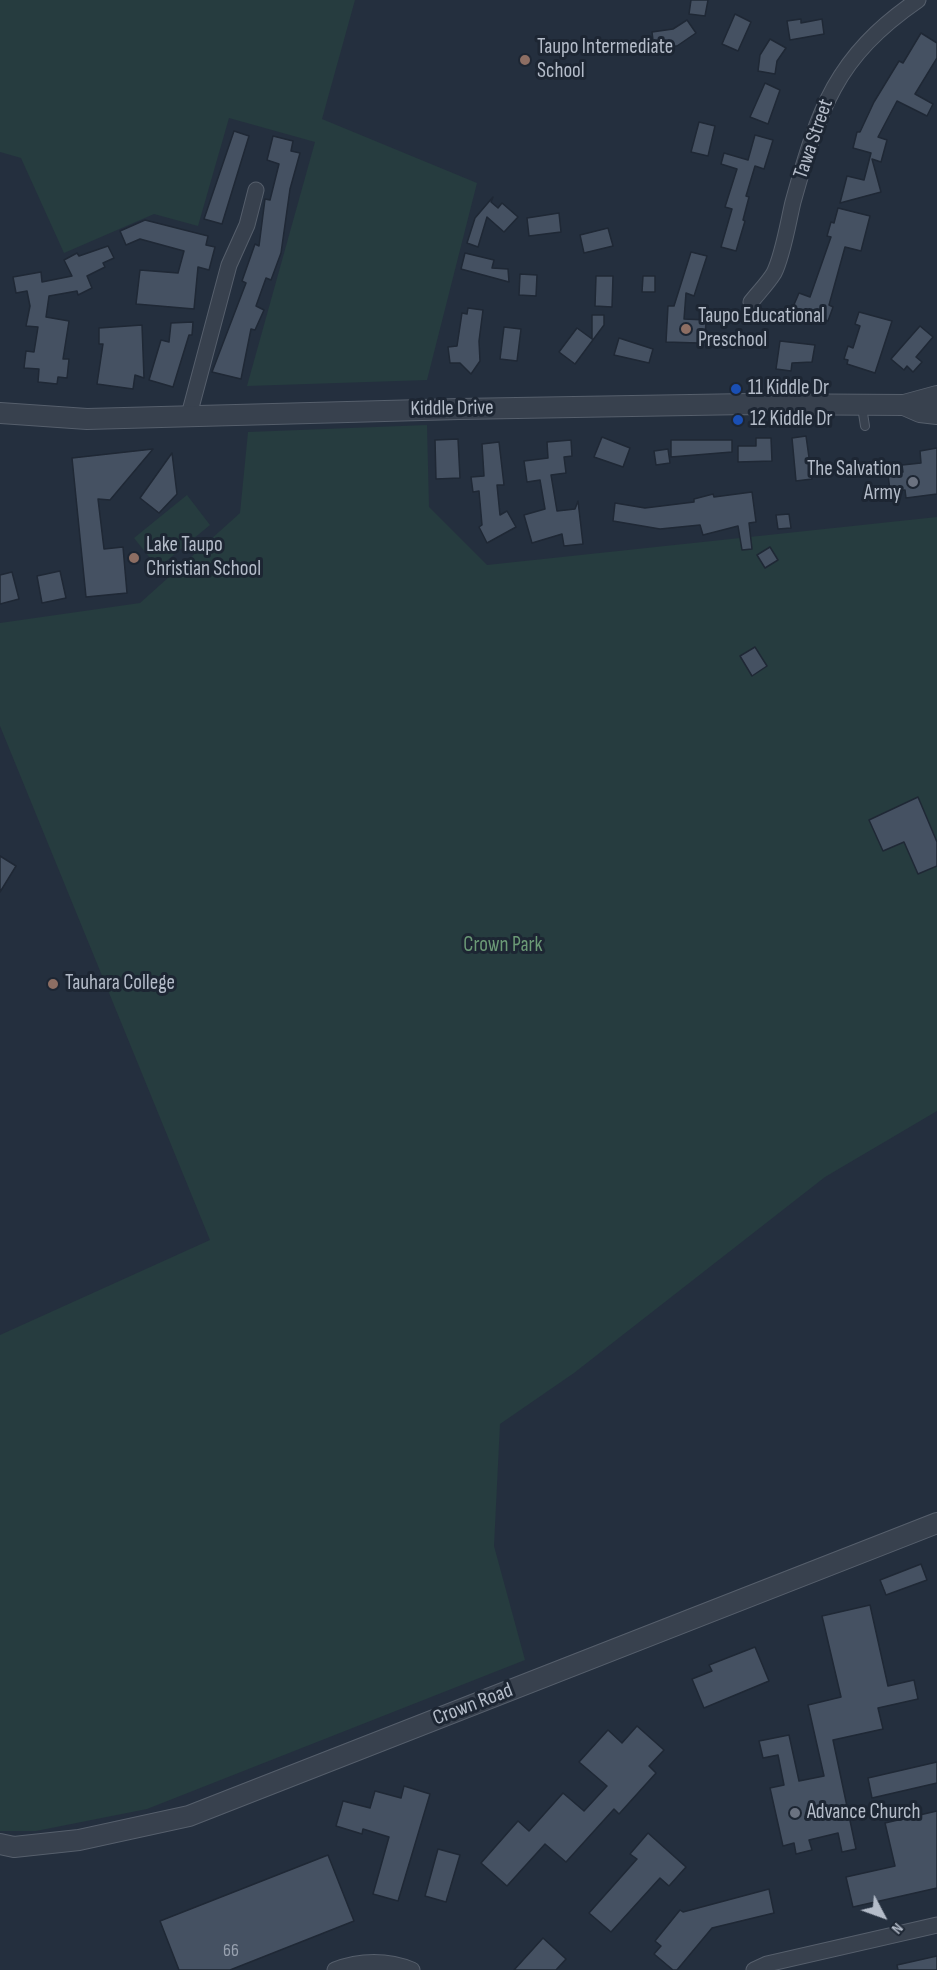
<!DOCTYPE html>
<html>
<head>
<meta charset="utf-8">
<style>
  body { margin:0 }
  #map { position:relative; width:937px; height:1970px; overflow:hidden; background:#242f3e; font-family:"Sofia Sans Condensed",sans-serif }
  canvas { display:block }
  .north { position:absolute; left:853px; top:1886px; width:60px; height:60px; -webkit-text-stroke:4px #1d2633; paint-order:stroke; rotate:131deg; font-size:16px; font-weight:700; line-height:24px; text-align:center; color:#b4bcc9 }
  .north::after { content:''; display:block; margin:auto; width:21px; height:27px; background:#b4bcc9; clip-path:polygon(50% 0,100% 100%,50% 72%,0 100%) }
</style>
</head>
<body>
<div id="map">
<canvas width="937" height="1970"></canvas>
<div class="north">N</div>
</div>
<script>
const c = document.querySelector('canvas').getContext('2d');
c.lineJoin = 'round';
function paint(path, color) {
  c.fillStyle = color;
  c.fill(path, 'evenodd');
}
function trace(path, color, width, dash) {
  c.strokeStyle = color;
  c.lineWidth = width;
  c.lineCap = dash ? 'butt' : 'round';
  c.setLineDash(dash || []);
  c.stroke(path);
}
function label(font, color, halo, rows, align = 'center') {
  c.font = font + ' "Sofia Sans Condensed",sans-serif';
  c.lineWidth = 6;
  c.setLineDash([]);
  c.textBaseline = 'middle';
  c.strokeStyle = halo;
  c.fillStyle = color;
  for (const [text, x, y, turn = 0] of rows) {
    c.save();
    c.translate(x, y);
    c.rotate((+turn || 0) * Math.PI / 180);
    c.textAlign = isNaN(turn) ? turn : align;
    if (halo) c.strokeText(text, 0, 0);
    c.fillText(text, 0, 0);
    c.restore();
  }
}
paint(new Path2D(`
  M0 0H355L322 119 477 183 427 380 247 386 315 142 229 118 198 226 154 214 64 253 21 158 0 152Z
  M427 425 429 507 487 565 937 517V1111L825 1177 574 1373 500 1424 494 1546 525 1660 147 1809 36 1831H0V1335L210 1240 0 726V623L140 603 240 513 248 432Z
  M187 495 210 525 158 568 134 538Z`), '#263c3f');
const building = new Path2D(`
  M691 0H708L705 16 689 14Z
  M735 14 751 22 738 51 722 44Z
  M801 19V23L822 19 824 34 790 40 787 21Z
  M687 20 696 33 677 46 654 48 652 32 673 29Z
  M921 33 937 43V58L915 94 933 104 927 116 897 101 878 137 887 140 881 162 872 159 881 192 840 203 847 176 864 180 871 153 853 148 857 132H860L874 102 899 61 903 63Z
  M770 39 786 48 777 61 775 74 758 71 760 55Z
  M765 83 780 90 768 124 750 117Z
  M699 122 715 126 708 156 691 152Z
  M234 131 249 136 222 224 204 219Z
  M755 135 773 140 764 169 755 166 746 196 749 197 743 220 745 221 736 251 721 247 732 209 725 207 737 169 721 164 724 153 748 160Z
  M273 136 293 141 291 151 300 153 290 189 281 253 271 280 266 278 256 306 264 310 255 330 251 329 241 379 212 372 246 283 242 281 255 244 259 246 265 199 270 200 279 164 267 160Z
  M493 197 491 202 498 208 502 203 518 217 504 232 487 217 478 247 467 243 475 218Z
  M838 208 870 216 861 251 845 247 829 305 833 307 828 321 793 307 799 293 810 297 831 237 827 236 831 222 834 223Z
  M559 213 561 232 529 236 527 218Z
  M145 220 208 236 206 245 215 247 209 270 198 267 194 309 136 304 140 270 178 273 184 251 140 239 126 245 120 231Z
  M608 228 613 246 584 253 580 235Z
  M108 246 114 258 103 263 105 267 87 276 92 288 78 295 77 291 49 296 46 317 69 321 63 359H69L67 378 58 377 57 384 38 382 39 369 24 368 26 351 34 352 38 327 26 326 30 306 27 291 16 293 13 277 41 272 42 282 72 276 64 260 77 253 79 256Z
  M691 252 707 256 694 296 686 293 684 319 706 320 705 340H698V343L666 342 668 306H674Z
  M465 253 494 260 492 268 508 269 509 282 461 269Z
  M520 274 537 275 536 296 519 295Z
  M596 276H613L612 307 595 306Z
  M643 276H655V292H642Z
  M468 308 483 310 479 341 480 361 471 374 460 363H450L448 347 457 346 462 313 467 314Z
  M859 312 892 321 875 373 847 364 848 360 844 359 848 346 853 348 860 326 855 324Z
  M592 315H604V325L575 364 559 352 577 328 592 339Z
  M193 322 192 335H189L173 387 149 380 161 340 169 342 171 323Z
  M142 325 144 378 135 375 133 389 97 384 103 344H99V328Z
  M920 326 933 337 916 357 922 362 913 372 907 366 904 370 891 359Z
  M504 327 521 329 517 361 500 359Z
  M619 338 653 349 649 363 614 355Z
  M780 341 815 345 812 362 792 363 791 371 776 369Z
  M806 436 812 479 796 481 792 438Z
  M602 437 630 448 623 467 594 457Z
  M756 438H771L772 461 738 462V446H756Z
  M458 439 460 478 436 479 435 440Z
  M571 440 572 456 564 457 566 473 551 475 557 511 575 509 578 501 583 544 564 546 562 534 532 543 524 515 545 509 540 480 527 482 524 461 548 458 547 442Z
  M671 440H732V452L671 457Z
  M499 442 504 485H497L500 515 507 511 516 527 487 543 479 527 482 525 479 491 473 492 471 477 484 476 482 444Z
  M937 448V494L906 498 905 490 890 491 888 474 903 472 902 465 921 463 920 451Z
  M153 449 110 500 98 499 104 549 123 547 127 593 86 597 72 458Z
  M668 449 670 463 656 465 654 451Z
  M172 453 177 494 159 513 140 498Z
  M752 492 756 522 749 523 752 549 742 550 738 526 703 535 700 525 660 529 613 521 615 503 645 508 694 502V499L713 494 714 497Z
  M789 514 791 528 778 529 776 515Z
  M770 547 778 560 765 568 757 555Z
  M60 571 66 598 42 603 37 576Z
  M12 572 19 599 0 604V575Z
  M755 647 767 666 752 676 740 656Z
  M918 797 937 842V866L918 874 904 842 883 851 869 820Z
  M0 856 16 866 0 892Z
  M921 1564 927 1580 886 1595 880 1580Z
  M870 1605 888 1686 914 1680 918 1699 878 1708 883 1729 833 1740 856 1849 842 1852 838 1833 809 1840 812 1850 796 1854 794 1843 783 1846 770 1788 784 1785 778 1755 763 1758 759 1741 789 1735 799 1781 824 1776 808 1705 841 1697 822 1616Z
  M755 1647 769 1681 704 1708 692 1679 712 1671 709 1665Z
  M637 1726 664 1750 649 1766 656 1773 619 1814 614 1809 566 1862 545 1844 507 1886 481 1863 518 1821 529 1831 563 1793 584 1811 607 1786 579 1762 608 1730 622 1743Z
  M937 1762V1783L872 1798 868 1778Z
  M404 1786 430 1794 398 1901 373 1894 389 1837 363 1829 362 1834 336 1826 343 1801 370 1808 375 1791 401 1798Z
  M937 1811V1888L853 1907 846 1877 895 1866 885 1823Z
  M648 1833 686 1867 669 1886 660 1878 611 1932 589 1913 637 1859 630 1854Z
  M438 1849 460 1855 446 1902 425 1896Z
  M328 1855 354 1921 230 1970H179L160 1921Z
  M769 1889 774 1913 712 1928 677 1970H673L654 1954 661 1946 655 1941 680 1910 683 1912Z
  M543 1938 566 1959 556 1970H514Z
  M937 1956V1970H898L897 1965Z`);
paint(building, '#455162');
trace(building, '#1f2835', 1.5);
const service = new Path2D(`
  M862 407 865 426`);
const minor = new Path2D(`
  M751 302C758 293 768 283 774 273 783 255 788 223 793 202 819 109 835 57 918 0
  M189 415 229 265 247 225 256 190
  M335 1970C360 1960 388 1960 412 1970
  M754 1970 767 1964 937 1925`);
const tertiary = new Path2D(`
  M904 405 937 396
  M0 413 87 419 459 409 748 404 904 405 920 412 937 414
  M0 1844 14 1847 79 1840 189 1816 937 1523`);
trace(service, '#565f6c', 10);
trace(minor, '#565f6c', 17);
trace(tertiary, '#565f6c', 22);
trace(service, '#38414e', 8);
trace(minor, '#38414e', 15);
trace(tertiary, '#38414e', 20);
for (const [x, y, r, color] of [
  [525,60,6,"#8d6e63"],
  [686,329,6,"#8d6e63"],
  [736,389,6,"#1a4fb4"],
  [738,420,6,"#1a4fb4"],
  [913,482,6,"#6b7280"],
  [134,558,6,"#8d6e63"],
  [53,984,6,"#8d6e63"],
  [795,1813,6,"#6b7280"]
]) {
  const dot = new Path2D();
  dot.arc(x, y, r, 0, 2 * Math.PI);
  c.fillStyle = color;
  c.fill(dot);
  trace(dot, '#1d2633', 2);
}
label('18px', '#98a1af', null, [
  ["66",231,1951]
]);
label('21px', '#b4bcc9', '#1d2633', [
  ["Taupo Intermediate",537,48],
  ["School",537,72],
  ["Taupo Educational",698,317],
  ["Preschool",698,341],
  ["11 Kiddle Dr",748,389],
  ["12 Kiddle Dr",750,420],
  ["The Salvation",901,470,"right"],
  ["Army",901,494,"right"],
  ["Lake Taupo",146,546],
  ["Christian School",146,570],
  ["Tauhara College",65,984],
  ["Advance Church",807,1813]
], 'left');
label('21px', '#b4bcc9', '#1d2633', [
  ["Tawa Street",814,139,-71],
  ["Kiddle Drive",452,409,-1],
  ["Crown Road",473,1705,-21]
]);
label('21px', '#6b9a76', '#1d2633', [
  ["Crown Park",503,946]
]);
</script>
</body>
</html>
